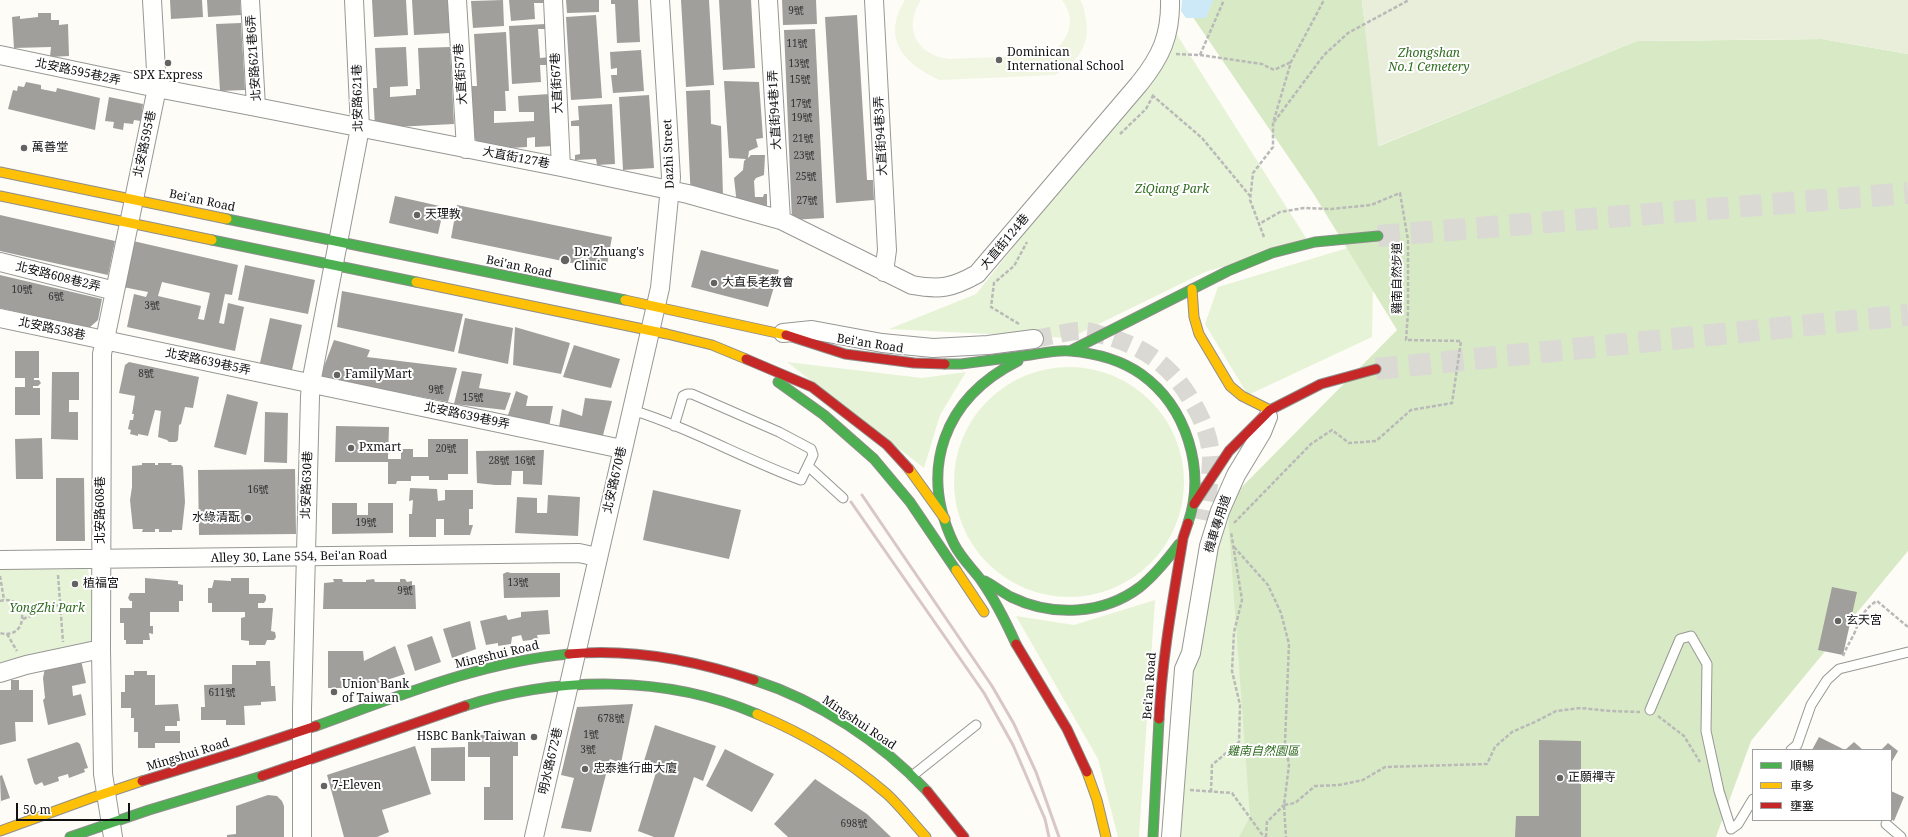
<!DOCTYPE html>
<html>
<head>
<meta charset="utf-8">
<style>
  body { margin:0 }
  #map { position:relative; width:1908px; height:837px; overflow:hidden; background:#fdfcf7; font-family:"Noto Serif","Noto Sans TC",serif }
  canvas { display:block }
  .legend { position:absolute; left:1752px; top:749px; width:140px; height:72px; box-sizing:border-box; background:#fff; border:1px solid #a0a0a0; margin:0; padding:5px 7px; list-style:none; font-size:12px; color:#111 }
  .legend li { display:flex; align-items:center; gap:8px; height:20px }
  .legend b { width:20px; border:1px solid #a0a0a0 }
  .scale { position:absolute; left:16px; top:803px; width:114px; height:18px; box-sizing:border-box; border:2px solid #111; border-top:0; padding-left:5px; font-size:12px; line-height:14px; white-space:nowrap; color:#111; -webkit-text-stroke:3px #fff; paint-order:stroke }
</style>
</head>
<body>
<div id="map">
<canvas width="1908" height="837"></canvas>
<ul class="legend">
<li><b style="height:5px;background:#4caf50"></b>順暢</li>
<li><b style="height:5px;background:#ffc107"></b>車多</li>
<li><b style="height:5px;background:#c62828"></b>壅塞</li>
</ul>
<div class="scale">50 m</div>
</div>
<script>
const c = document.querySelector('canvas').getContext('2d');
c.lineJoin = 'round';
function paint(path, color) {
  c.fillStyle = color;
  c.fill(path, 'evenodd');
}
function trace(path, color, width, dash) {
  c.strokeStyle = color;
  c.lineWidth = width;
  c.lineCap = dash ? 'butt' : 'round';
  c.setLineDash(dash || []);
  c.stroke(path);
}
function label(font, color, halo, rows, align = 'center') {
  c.font = font + ' "Noto Serif","Noto Sans TC",serif';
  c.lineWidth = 4;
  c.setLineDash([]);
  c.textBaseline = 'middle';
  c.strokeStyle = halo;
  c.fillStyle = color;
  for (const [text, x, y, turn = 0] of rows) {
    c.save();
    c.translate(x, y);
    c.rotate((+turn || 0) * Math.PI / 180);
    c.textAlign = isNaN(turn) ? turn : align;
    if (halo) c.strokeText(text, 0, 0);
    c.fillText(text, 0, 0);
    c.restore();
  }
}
paint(new Path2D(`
  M1174 30 1308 241 1205 272 1070 338 889 329 976 294 1156 69Z
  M1374 240 1372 337 1248 395 1205 324 1218 287Z
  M787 362 922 378 966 372 940 415 924 468Z
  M954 482a115 115 0 1 1 230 0a115 115 0 1 1-230 0Z
  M1237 512 1331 837H1174L1182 741 1199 630 1218 532Z
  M87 565 102 642 0 664V566Z
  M1155 600 1139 837H1118L1098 759 1016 616 1074 625Z`), '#e7f3d7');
paint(new Path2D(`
  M1187 0H1362L1379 146 1637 41 1822 39 1908 54V551L1751 741 1716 837H1239L1250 817 1227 502 1397 330 1313 193 1188 10Z`), '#d8eac5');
paint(new Path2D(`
  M1362 0H1908V54L1822 39 1637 41 1378 146Z`), '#e9eedb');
paint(new Path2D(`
  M905 0H921C902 28 917 55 949 59L1048 55C1068 43 1078 20 1062 0H1080C1084 7 1085 13 1086 20 1091 45 1076 64 1055 75L940 80C904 64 881 39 905 0Z`), '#f0f6e1');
paint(new Path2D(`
  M1182 0H1213L1206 18H1186L1181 11Z`), '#cde8f7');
paint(new Path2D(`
  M170 0H202L203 17 171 19Z
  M207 0H240L241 15 208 17Z
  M372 0H406L408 35 374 37Z
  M412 0H448L450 33 414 35Z
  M503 0 504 26 473 28 471 1Z
  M509 0H543V3H534L535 19 511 21Z
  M566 0H599V12L567 13Z
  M611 0H638L640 42 617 43 615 4H611Z
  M681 0H709L714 85 686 87Z
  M719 0H751L755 68 723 70Z
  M782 0H816L817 24 783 25Z
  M38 13H51V20H59V25L68 24 69 56 50 57 51 47 14 48 12 17 20 16V19L38 17Z
  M596 15 602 98 571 100 566 17Z
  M857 15 867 180H873L874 200 836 203 825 17Z
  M241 23 245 90 220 91 216 24Z
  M546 24 547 29H538L540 58 550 57V65H540L541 82 512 84 509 26Z
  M815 29 824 218 792 220 784 30Z
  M506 32 509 91H505L506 111H494V123L534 121V112H519L518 96 550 94 553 146 535 147V137L527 138V147L495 149V145H481L474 138 472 93H469L468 86H477L474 34Z
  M406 47 408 86 390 87V97L416 95V89H420L418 48 450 47 454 124 375 128 373 88H377L375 48Z
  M641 50 644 91 613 93 611 75H617V68L611 69 610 52Z
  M724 81 759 82 763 138 756 139 758 147 749 151 748 158 751 155H765L764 175 756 178 754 181 755 197H763L764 194H767V207L737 205 734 178 743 170 744 161 746 159 729 158Z
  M26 82 41 85V89L56 92 57 88 100 98 95 130 8 109 13 90 17 91 18 86 24 87Z
  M710 90 711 124 721 126 723 196 691 201 686 91Z
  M649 95 654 168 623 170 619 97Z
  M109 97 143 104 141 121 134 120 133 124 124 123 123 130 113 128 114 122 105 121Z
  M612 104 615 164 597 165 596 159 575 160V155L580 154 579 126H571V121L579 120 578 106Z
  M395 196 444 207 438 234 389 223Z
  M457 205 612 237 606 270 451 238Z
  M0 215 115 241 108 275 0 251Z
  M133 241 238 265 232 295 225 294 219 323 224 324 228 303 244 307 235 351 127 327 134 294 146 297 148 292 123 287ZM162 282 210 293 204 320 198 319 201 306 158 296Z
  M701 250 779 270 768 307 691 287Z
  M245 265 315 280 308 314 238 300Z
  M0 275 102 299 98 320 89 328 0 308Z
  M342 291 463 314 454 352 337 327Z
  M270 318 302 325 292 370 260 363Z
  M465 318 513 328 508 364 458 353Z
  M515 327 570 343 561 374 513 365Z
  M334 340 370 350 367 357 457 368 448 402 320 377Z
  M574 345 620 359 611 388 563 377Z
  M15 351H39V378H34V380H39L41 383 38 386H33V388H40V415H15V387H25V378H15Z
  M129 362 199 377 193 408 185 407 181 424 179 425 178 440 176 442H169L167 440 158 437 161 411 155 410 148 436 138 434V436L130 434 131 430 128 429 130 420H133L134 414H132L135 396 119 393 125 365Z
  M462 371 482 374 479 388 511 393 505 410 454 404Z
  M52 372H79V400H69V412H78V440L51 439Z
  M516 391 528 396 526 406H553L549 427 508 415Z
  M227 394 258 402 246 455 214 447Z
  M585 398 612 401 602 439 559 427 562 409 582 416Z
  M265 412 288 413 287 463 264 462Z
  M336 426 389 427 388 459H401V449H413V457H428V439H468V474H448V480H429V476H411V481H397L396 484H388V462H335Z
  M42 438 43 479H16L15 439Z
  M544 450 542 485 523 484V471H512L511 485H495L477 483 476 451Z
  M142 463H155V465H158V463H172L171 465H181L183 467 185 502 182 530H172V532H159V529H155V532H142L143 529H133L130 500 132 487V466L142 465Z
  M295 469 296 534 199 535 198 470Z
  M56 478H84L85 541H56Z
  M410 488 437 489 438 501 445 500V490H473V509H469V525H473L470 535H444V519H436V537H409V514H412L413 500 409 501Z
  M653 490 741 510 729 559 643 540Z
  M548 495 580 497 578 536 515 533 517 497 537 498V513H547Z
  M332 503H357V515H368V503H393V533L332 534Z
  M507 572 511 573H560V597L504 598 503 574Z
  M145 578 178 581V584L183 585V601H179V612H150V626H153V634L149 633 150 640H143V644H126V640H124V623H120V608H132V601H130L128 598 130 593H145Z
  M231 578H249V594H264L266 596V600L264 603H258V608H273L271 631 275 632 276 637 274 640H267L265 645H249V641L241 640V618L245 617V612H212V603H208V588H212L214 580 231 581Z
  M333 579H342L343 582H366V580L374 579 375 582H400V579H405L407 582 412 581V585H415L416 609H323L324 583 334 582Z
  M1832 587 1857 592 1843 655 1818 650Z
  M548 610 550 634 537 635 538 639 523 641 521 635 512 637 511 644 498 646V643L486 645 480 621 506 615 508 620 521 617V612Z
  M470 621 476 649 452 658 443 629Z
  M432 636 441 662 415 671 407 645Z
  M395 646 405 674 363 688H328V651H363L364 661Z
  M81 660 86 683 72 686 73 696 81 694 86 715 48 725 43 700 45 698 43 678 45 668Z
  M256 661H270L271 686H275L276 701 261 702V705L244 706 245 725H226V720H201V707H205L204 685 232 684V665H256Z
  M134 671H147V675H155V705L178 704 180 721H177V726H165V731H180V743H155V748H138V732H134V718H131V708H121V692H125V675H134Z
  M11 680H19V690H33V722H15L16 741 0 745V690H11Z
  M633 704 621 763 610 759 591 832 561 828 574 778 561 775 577 707Z
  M655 725 716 746 703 781 694 777 674 837H654L638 831 658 766 644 761Z
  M518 733V756H513V820H484V787H490V757H468V734Z
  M1819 737 1845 750H1812Z
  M1539 740 1581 741V837H1515L1516 816H1539Z
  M77 742 80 744 88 768 84 769 85 772 69 778 68 774 58 777 59 781 44 786 42 782 36 785 34 783 27 759Z
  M1854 742 1863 750H1845Z
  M1888 743 1898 751 1891 763V750H1881Z
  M415 746 431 794 382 810 389 832 377 837H344L327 775Z
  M465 747V781H431V748Z
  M725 749 774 774 752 812 706 786Z
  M2 775 10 798 1 801V805L0 776Z
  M815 779 867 814 891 837H788L774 824Z
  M1891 791 1904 797 1894 821 1891 819Z
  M268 795 277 796 282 801 284 806V837H227V835L236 834V806Z`), '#a19f9c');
trace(new Path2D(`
  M1034 339C1048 337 1072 330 1085 331 1092 331 1099 335 1106 336 1147 348 1173 367 1194 405 1203 421 1210 438 1211 457 1211 478 1207 499 1203 520`), '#dad9d4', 18, [18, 9]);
trace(new Path2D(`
  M1378 236 1908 193
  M1376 369 1908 315`), '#dad9d4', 22, [22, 11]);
const lane = new Path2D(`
  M632 410C690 428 744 459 801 480L813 455 811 449 779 432 692 394H687L683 396 674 426
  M808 466 843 498
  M1650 710 1680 639 1691 636 1707 664 1706 731 1719 791 1731 829 1738 824 1753 799
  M1791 750 1797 745 1811 705 1827 680 1839 669 1908 652
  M912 776 976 725
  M1886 824 1901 837`);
const street = new Path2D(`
  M250 0 256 107 561 167 688 194 781 220 912 285C940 290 952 288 977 274L1139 84C1161 57 1171 35 1170 0
  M457 0 466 149
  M553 0 561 167
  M768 0 781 220
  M874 0 887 250 884 272
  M0 55 157 88 256 107
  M0 262 115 291
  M0 318 622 449
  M783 333 812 330 882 343 933 348 988 345 1034 339
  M0 560 579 553 597 557
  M0 673 26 665 101 649
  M113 837 103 774 101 649 102 354 157 88 152 0
  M302 837V709L310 397 311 383 360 128 354 0
  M534 837 660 288 671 177 660 0
  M1171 837 1184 669 1191 653 1209 546 1220 511 1236 475 1262 432 1268 417`);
const fast = new Path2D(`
  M227 219 625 300
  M212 240 416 282
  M1070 351 1228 271 1272 253 1315 242 1378 236
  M945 364H961C984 361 1007 358 1030 355 1043 353 1057 350 1070 351 1094 353 1121 360 1141 374 1187 407 1206 470 1188 523
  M778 382 824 415 874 459 910 502 956 570
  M985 581C994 586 1002 592 1011 597 1052 617 1103 615 1140 587 1155 575 1167 560 1179 544
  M1016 644C1006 622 995 600 981 580 972 568 961 558 954 544 918 469 944 398 1018 361
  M754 680C819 701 881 742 927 791
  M465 706C558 676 666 675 757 714
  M316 726C399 696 481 662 569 654
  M70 837 149 810 262 776
  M1153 837 1159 719`);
const slow = new Path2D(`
  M0 172 227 219
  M0 196 212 240
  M416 282 667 334 712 345 746 359
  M1192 289 1194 317 1199 334 1230 386 1242 396 1270 410
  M625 300 786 335
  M909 469 945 519
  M956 570 984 612
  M757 714C807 735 845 758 887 794 901 807 913 823 926 837
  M1087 772 1097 800 1106 837
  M0 831 91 798 142 781`);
const jam = new Path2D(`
  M786 335 845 354 914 363 945 364
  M746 359 812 387 887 445 909 469
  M1194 504 1229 451 1270 410 1321 384 1376 369
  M1016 644 1067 729 1087 772
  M569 654C632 648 694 660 754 680
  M1159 719C1162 658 1173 599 1183 538L1188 523
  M262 776 465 706
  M142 781 237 752 316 726
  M927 791 964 837`);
trace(lane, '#979795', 11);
trace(street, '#979795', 20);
trace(fast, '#8e8d8b', 11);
trace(slow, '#8e8d8b', 11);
trace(jam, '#8e8d8b', 11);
trace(new Path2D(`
  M1176 54 1200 55 1224 0
  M1200 55 1262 64 1274 70 1291 62
  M1152 95 1202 138 1250 196
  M1274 122 1324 55 1348 33 1409 0
  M1120 134 1146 109 1154 94
  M1264 237 1250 200 1253 173 1273 147V123L1291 62 1324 0
  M1019 324 991 307 994 283 1014 266 1027 242
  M1234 523 1311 444 1332 430 1349 443 1376 441 1411 410 1452 403 1461 341 1406 340 1408 312V240L1400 193 1371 205 1331 209 1304 208 1280 212 1259 224
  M1234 547 1268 585 1281 613 1289 644 1285 742 1289 765 1284 805 1295 803 1315 786 1339 785 1363 780 1385 767 1487 764 1495 747 1512 732 1537 721 1556 711 1581 708 1610 711 1640 712
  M58 575 63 642
  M0 576 4 600
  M0 601C29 593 30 641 0 633
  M23 619 61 604
  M7 634 17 651
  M1843 656C1846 648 1850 642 1854 634 1860 620 1863 609 1877 601L1908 627
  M1658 716 1684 736 1700 762
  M1190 790 1232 793 1264 837
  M1211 792 1212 765 1239 742 1240 705 1232 671 1234 632 1242 600 1231 532
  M1284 806 1286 837
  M1266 837 1267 822 1284 805`), '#b9b9b8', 2.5, [4, 2]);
trace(lane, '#fffffe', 9);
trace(street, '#fffffe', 18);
trace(fast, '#4caf50', 9);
trace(slow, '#ffc107', 9);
trace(jam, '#c62828', 9);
trace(new Path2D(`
  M862 495 992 686 1014 724 1036 772 1059 837
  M851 502 984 693 1013 745 1045 819 1049 837`), '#d9c6c7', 3);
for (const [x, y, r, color] of [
  [999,60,4,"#646362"],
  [168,63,4,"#646362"],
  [24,148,4,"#646362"],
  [417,215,4,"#646362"],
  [565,260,5,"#646362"],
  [714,283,4,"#646362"],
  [337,375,4,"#646362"],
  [351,448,4,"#646362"],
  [248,518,4,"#646362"],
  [75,584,4,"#646362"],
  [1838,621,4,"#646362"],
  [334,692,4,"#646362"],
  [534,737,4,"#646362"],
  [585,769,4,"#646362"],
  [1560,778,4,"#646362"],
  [324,786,4,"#646362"]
]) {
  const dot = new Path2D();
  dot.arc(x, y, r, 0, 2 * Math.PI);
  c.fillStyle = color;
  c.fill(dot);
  trace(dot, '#fff', 1.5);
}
label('10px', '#353434', null, [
  ["9號",796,11],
  ["11號",797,44],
  ["13號",799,64],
  ["15號",800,80],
  ["17號",801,104],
  ["19號",802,118],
  ["21號",803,139],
  ["23號",804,156],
  ["25號",806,177],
  ["27號",807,201],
  ["10號",22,290],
  ["6號",56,297],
  ["3號",152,306],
  ["8號",146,374],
  ["9號",436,390],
  ["15號",473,398],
  ["20號",446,449],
  ["28號",499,461],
  ["16號",525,461],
  ["16號",258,490],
  ["19號",366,523],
  ["13號",518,583],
  ["9號",405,591],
  ["611號",222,693],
  ["678號",611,719],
  ["1號",591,735],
  ["3號",588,750],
  ["698號",854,824]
]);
label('12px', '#111', '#fff', [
  ["Dominican",1007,53],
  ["International School",1007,67],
  ["SPX Express",168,76,"center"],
  ["萬善堂",32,148],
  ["天理教",425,215],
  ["Dr. Zhuang's",574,253],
  ["Clinic",574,267],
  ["大直長老教會",722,283],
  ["FamilyMart",345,375],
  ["Pxmart",359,448],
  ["水綠清翫",240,518,"right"],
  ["植福宮",83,584],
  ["玄天宮",1846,621],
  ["Union Bank",342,685],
  ["of Taiwan",342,699],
  ["HSBC Bank Taiwan",526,737,"right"],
  ["忠泰進行曲大廈",593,769],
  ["正願禪寺",1568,778],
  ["7-Eleven",332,786]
], 'left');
label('italic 12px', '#2f6b1f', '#fff', [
  ["Zhongshan",1429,54],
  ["No.1 Cemetery",1429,68],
  ["ZiQiang Park",1172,190],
  ["YongZhi Park",47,609],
  ["雞南自然園區",1263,752]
]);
label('12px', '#111', '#fff', [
  ["北安路621巷6弄",254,58,-94],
  ["北安路595巷2弄",78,72,12],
  ["大直街57巷",461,74,-94],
  ["大直街67巷",557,83,-93],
  ["北安路621巷",358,98,-91],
  ["大直街94巷1弄",775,110,-93],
  ["大直街94巷3弄",881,136,-93],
  ["北安路595巷",145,144,-78],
  ["Dazhi Street",669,154,-92],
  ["大直街127巷",516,158,11],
  ["Bei'an Road",202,201,12],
  ["大直街124巷",1005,242,-50],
  ["Bei'an Road",519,267,12],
  ["北安路608巷2弄",58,277,14],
  ["雞南自然步道",1398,278,-90],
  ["北安路538巷",52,329,12],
  ["Bei'an Road",870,344,9],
  ["北安路639巷5弄",208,362,12],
  ["北安路639巷9弄",467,416,12],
  ["北安路670巷",615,480,-77],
  ["北安路630巷",307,485,-88],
  ["北安路608巷",101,510,-90],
  ["機車專用道",1218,524,-72],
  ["Alley 30, Lane 554, Bei'an Road",299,557,-1],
  ["Mingshui Road",497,655,-13],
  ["Bei'an Road",1150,686,-86],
  ["Mingshui Road",859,723,34],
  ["Mingshui Road",188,755,-17],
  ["明水路672巷",551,761,-77]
]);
</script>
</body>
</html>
